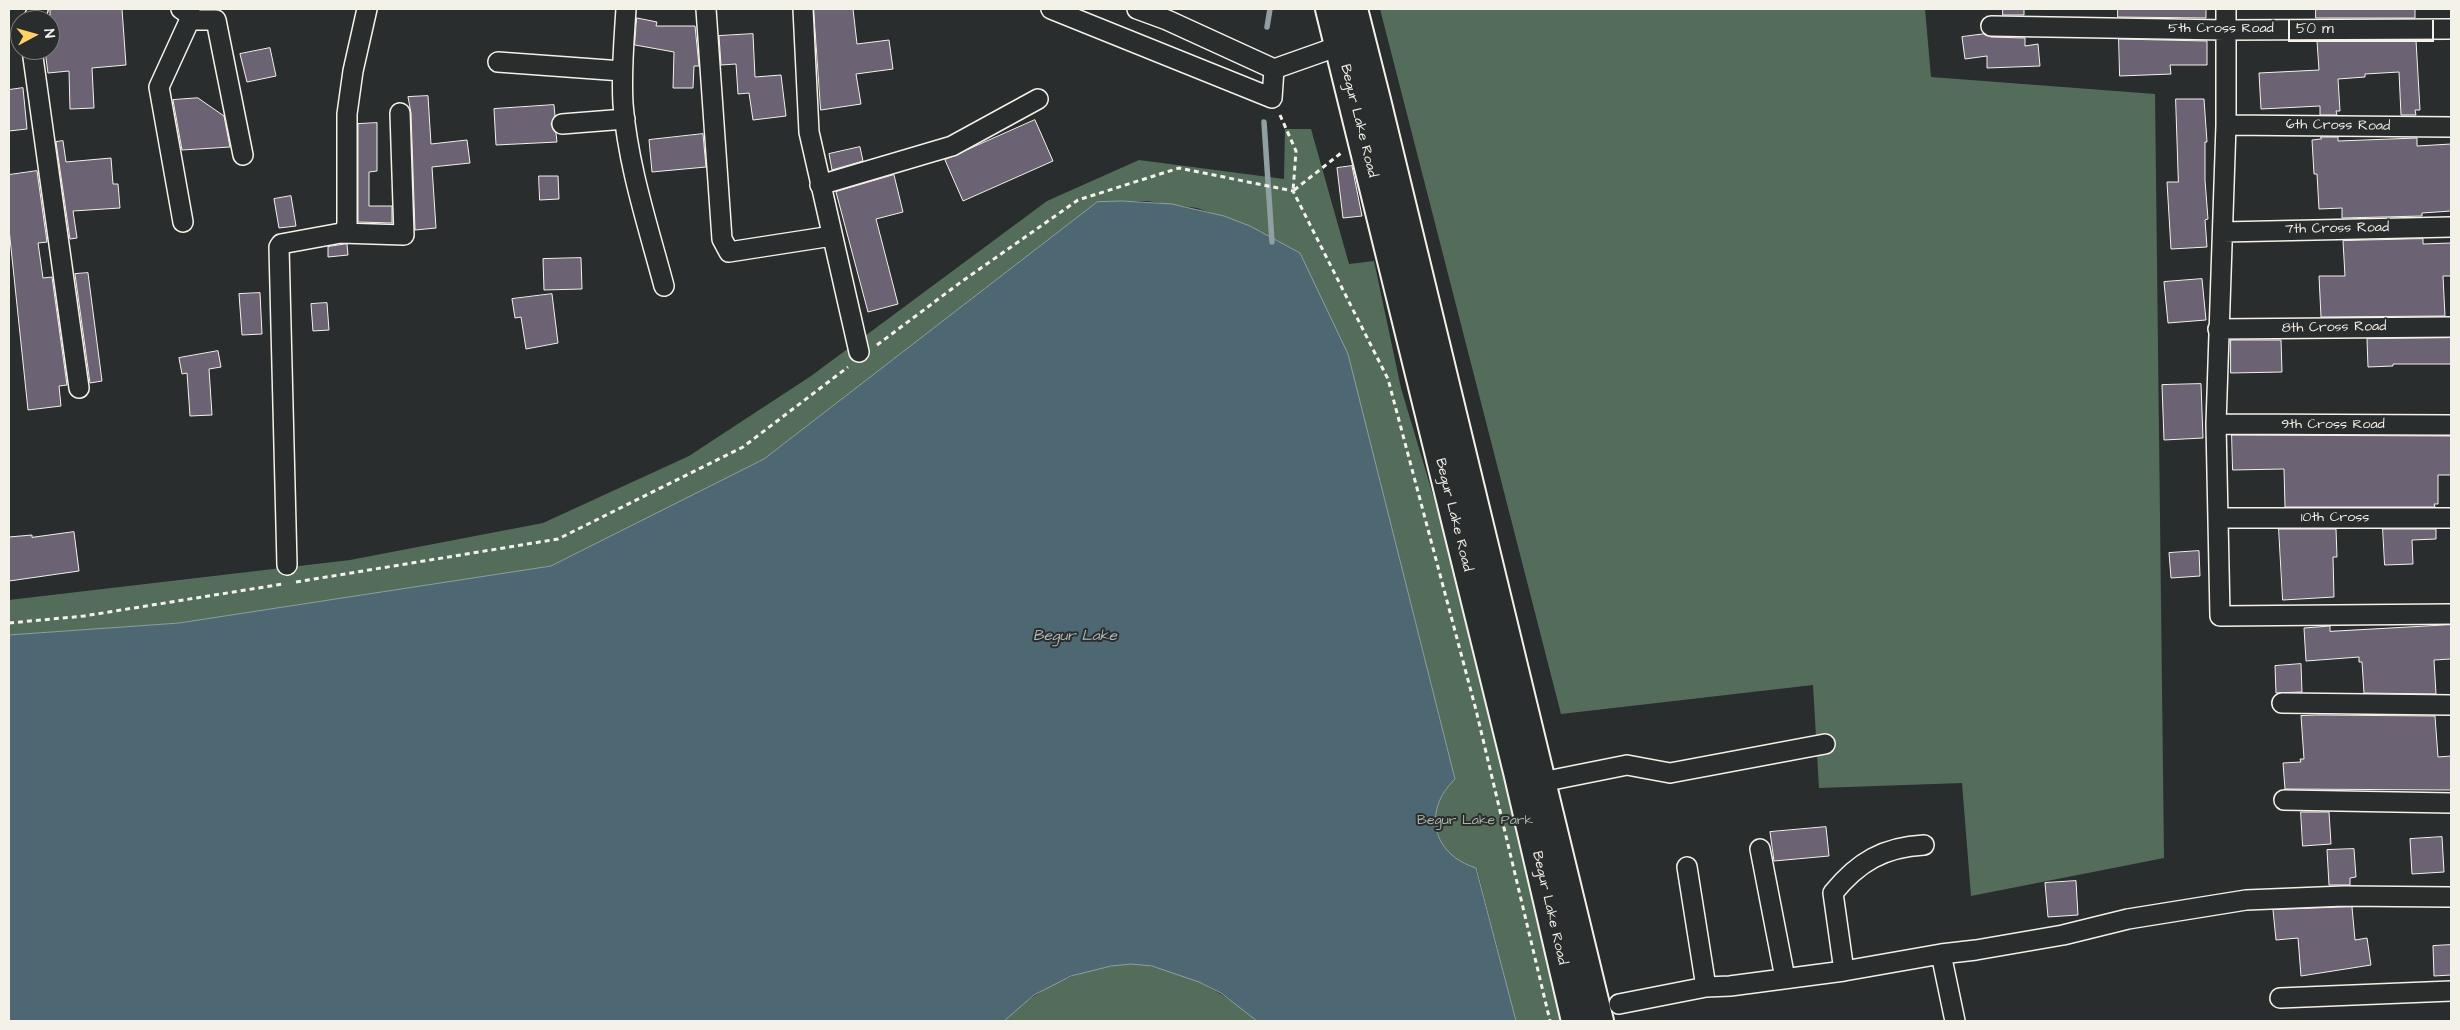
<!DOCTYPE html>
<html>
<head>
<meta charset="utf-8">
<style>
  body { margin:0 }
  #map { position:relative; width:2460px; height:1030px; overflow:hidden; background:#2a2d2e; font-family:"Architects Daughter",sans-serif }
  canvas { display:block }
  .frame { position:absolute; inset:0; border:10px solid #f4f1e8; pointer-events:none }
  .north { position:absolute; left:10px; top:10px; width:50px; height:50px; box-sizing:border-box; background:#2a2d2e; border:1px solid #7b7b78; border-radius:50%; rotate:84deg; font-size:14px; font-weight:700; line-height:20px; text-align:center; color:#f4f1e8 }
  .north::after { content:''; display:block; margin:auto; width:18px; height:22px; background:#ffd166; clip-path:polygon(50% 0,100% 100%,50% 72%,0 100%) }
  .scale { position:absolute; left:2288px; top:20px; width:146px; height:22px; box-sizing:border-box; border:2px solid #f4f1e8; border-top:0; padding-left:6px; font-size:15px; line-height:18px; white-space:nowrap; color:#f4f1e8; -webkit-text-stroke:4px #2a2d2e; paint-order:stroke }
</style>
</head>
<body>
<div id="map">
<canvas width="2460" height="1030"></canvas>
<div class="frame"></div>
<div class="north">N</div>
<div class="scale">50 m</div>
</div>
<script>
const c = document.querySelector('canvas').getContext('2d');
c.lineJoin = 'round';
function paint(path, color) {
  c.fillStyle = color;
  c.fill(path, 'evenodd');
}
function trace(path, color, width, dash) {
  c.strokeStyle = color;
  c.lineWidth = width;
  c.lineCap = dash ? 'butt' : 'round';
  c.setLineDash(dash || []);
  c.stroke(path);
}
function label(font, color, halo, rows, align = 'center') {
  c.font = font + ' "Architects Daughter",sans-serif';
  c.lineWidth = 4;
  c.setLineDash([]);
  c.textBaseline = 'middle';
  c.strokeStyle = halo;
  c.fillStyle = color;
  for (const [text, x, y, turn = 0] of rows) {
    c.save();
    c.translate(x, y);
    c.rotate((+turn || 0) * Math.PI / 180);
    c.textAlign = isNaN(turn) ? turn : align;
    if (halo) c.strokeText(text, 0, 0);
    c.fillText(text, 0, 0);
    c.restore();
  }
}
paint(new Path2D(`
  M1380 9H1925L1931 77 2155 94 2164 858 1971 896 1962 783 1819 788 1813 685 1561 714Z
  M1285 129H1311L1349 264 1374 261 1401 388 1463 596 1562 1021H1516L1477 869C1432 854 1422 812 1455 778L1348 354 1300 253 1250 226 1197 208 1147 201 1097 202 764 459 551 566 179 623 9 635V600L350 560 543 523 689 456 811 376 1047 201 1139 160 1284 179Z
  M1131 964C1180 967 1221 990 1257 1021H1004C1040 986 1081 967 1131 964Z`), '#546d5b');
const water = new Path2D(`
  M1122 201 1172 204 1224 216 1250 226 1300 253 1348 354 1455 779C1422 811 1432 854 1476 868L1516 1021H1257L1221 993 1199 982 1152 966 1131 964 1111 966 1071 976 1034 995 1004 1021H9V635L179 623 551 566 764 459 1097 202Z`);
paint(water, '#4d6872');
trace(water, '#909fa1', 1);
trace(new Path2D(`
  M1267 27 1270 9
  M1264 122 1272 242`), '#909fa1', 5.5);
const building = new Path2D(`
  M70 9H122L126 65 92 68 94 108 70 109 69 71 48 73 45 50H50V10Z
  M814 9H853L857 44 889 40 893 69 856 74 861 104 821 110Z
  M2003 9H2024V15H2003Z
  M2118 9H2206V18L2118 17Z
  M2316 9H2415V18H2316Z
  M637 18 657 22 656 26H695L699 66H694L693 88H673L674 52 635 45Z
  M753 34 755 77 781 75 786 116 753 120 749 93 738 94 736 64 721 65 719 36Z
  M1984 34 1991 37 2025 38V46L2038 44 2040 66 1987 68V56L1965 59 1962 37Z
  M2119 39 2207 41V65H2170L2171 74 2120 76Z
  M2416 40 2420 110H2415L2416 115H2401L2399 72 2365 74V77L2338 79 2340 111H2336L2337 115H2320V106L2261 109 2259 73 2319 70 2317 41Z
  M270 48 276 76 247 82 240 54Z
  M23 88 27 129 9 131V90Z
  M428 96 431 144 467 140 470 163 432 167 436 228 415 230 411 113 408 97Z
  M198 98 224 116 230 147 182 150 173 100Z
  M2176 99H2204L2207 142H2205V180L2208 219 2205 220 2207 247 2171 249 2167 182H2178Z
  M554 105 555 116 551 124 556 133 557 142 496 145 494 109Z
  M1035 120 1053 161 963 201 945 160Z
  M377 123V171L369 172V206H392V223L358 222V124Z
  M703 134 706 167 652 172 649 140Z
  M2321 137H2338V141L2417 138V146L2451 144V211L2422 213V216L2342 218V208L2319 209 2317 174H2314L2312 140 2321 139Z
  M63 141 66 162 111 158 113 184H118L120 208 73 211 77 238 70 239 56 142Z
  M860 147 863 161 832 170 829 154Z
  M1352 166 1362 216 1343 218 1337 168Z
  M37 171 47 242 38 243 43 278 52 277 67 385 59 386 61 406 28 410 9 229V175Z
  M894 175 903 212 876 219 898 304 868 312 836 192Z
  M539 176H558L559 199 540 200Z
  M291 196 296 226 279 228 274 199Z
  M2423 239V244L2451 243V276H2443L2445 316 2321 317 2319 276H2345L2343 241Z
  M347 244 348 255 328 257V247Z
  M581 258 582 289 544 290 543 259Z
  M88 273 102 381 90 383 75 274Z
  M2202 279 2206 320 2168 323 2164 282Z
  M260 293 262 334 242 335 239 294Z
  M552 294 558 343 526 349 521 317 515 318 512 299Z
  M327 303 329 330 313 331 311 304Z
  M2451 338V364H2393V366L2368 367 2367 339Z
  M2231 340H2281L2282 372 2231 373Z
  M218 351 221 367 209 369 212 415 190 416 187 373 182 374 179 358Z
  M2201 384 2203 438 2164 440 2162 385Z
  M2232 435 2451 436V475H2438V504H2434L2435 507H2285L2284 469 2233 470Z
  M2279 529H2336L2337 557H2333L2334 597 2283 600Z
  M2383 529H2436V539L2412 540 2413 564 2385 565Z
  M74 532 79 571 9 581V537L32 535V537Z
  M2199 551 2200 576 2171 578 2169 553Z
  M2451 625V659L2434 660 2436 694 2364 693 2362 662H2359V657L2306 661 2304 628 2330 626V631Z
  M2301 664 2302 692 2276 693 2275 666Z
  M2317 715 2435 716 2438 757 2451 756V790L2285 789 2283 763 2301 762 2300 759H2304L2301 716Z
  M2301 812H2329L2331 844 2303 846Z
  M1826 827 1829 856 1774 861 1770 832Z
  M2442 837 2444 872 2412 874 2410 839Z
  M2354 849 2356 877 2350 878V885H2329L2327 850Z
  M2076 881 2078 915 2048 917 2045 883Z
  M2352 907 2355 940 2367 938 2371 965 2301 976 2298 938 2276 940 2273 910Z
  M2451 945V975L2434 976 2433 946Z`);
paint(building, '#6b6374');
trace(building, '#f4f1e8', 1);
const street = new Path2D(`
  M181 9 197 20H216L243 155
  M626 9C624 41 621 72 623 104 628 166 648 226 664 286
  M706 9 722 239 729 252 832 236
  M803 9 809 132 859 352
  M1051 9 1272 98 1274 69 1167 20 1137 9
  M2226 9V125L2216 424 2220 616 2451 614
  M33 20 38 9
  M1991 26 2225 30 2451 29
  M32 50 79 388
  M498 62 622 71
  M1274 69 1339 46
  M562 124 625 119
  M2226 125 2451 127
  M820 185 952 146 1038 99
  M183 222 159 87 191 17
  M2223 232 2451 227
  M341 233 345 230 347 224V114L353 71 367 9
  M2218 329 2451 327
  M2216 424 2451 425
  M2219 518H2451
  M287 565 279 247 281 244 341 233 404 235 400 113
  M2282 703 2451 705
  M1542 782 1627 765 1670 773 1825 744
  M2284 800 2451 803
  M1760 849 1785 978
  M1687 867 1706 987
  M1941 954 1955 1021
  M1844 971 1833 893C1858 862 1884 847 1924 845
  M2280 998 2451 991
  M1619 1004 1706 987 1730 986 1844 971 1941 954 1976 950 2063 935 2128 919 2246 900 2344 896 2451 897`);
const secondary = new Path2D(`
  M1329 9 1517 772 1575 1021
  M1354 9 1377 100 1600 1021`);
trace(street, '#f4f1e8', 22);
trace(secondary, '#f4f1e8', 30);
trace(new Path2D(`
  M1280 115 1296 151 1293 191 1341 153
  M877 345 961 282 1078 200 1179 168 1293 191 1388 379 1476 710 1550 1021
  M296 582 558 539 743 447 848 367
  M9 623 84 616 283 584`), '#f4f1e8', 3, [5, 4]);
trace(street, '#2a2d2e', 19);
trace(secondary, '#2a2d2e', 26);
label('14px', '#f4f1e8', '#2a2d2e', [
  ["5th Cross Road",2221,29],
  ["Begur Lake Road",1358,121,76],
  ["6th Cross Road",2338,126,1],
  ["7th Cross Road",2337,229,-1],
  ["8th Cross Road",2334,328,-1],
  ["9th Cross Road",2333,425],
  ["Begur Lake Road",1453,515,76],
  ["10th Cross",2335,518],
  ["Begur Lake Road",1549,908,77]
]);
label('14px', '#acb6a9', '#2a2d2e', [
  ["Begur Lake Park",1475,821]
]);
label('italic 15px', '#b1bab9', '#2a2d2e', [
  ["Begur Lake",1075,637]
]);
</script>
</body>
</html>
